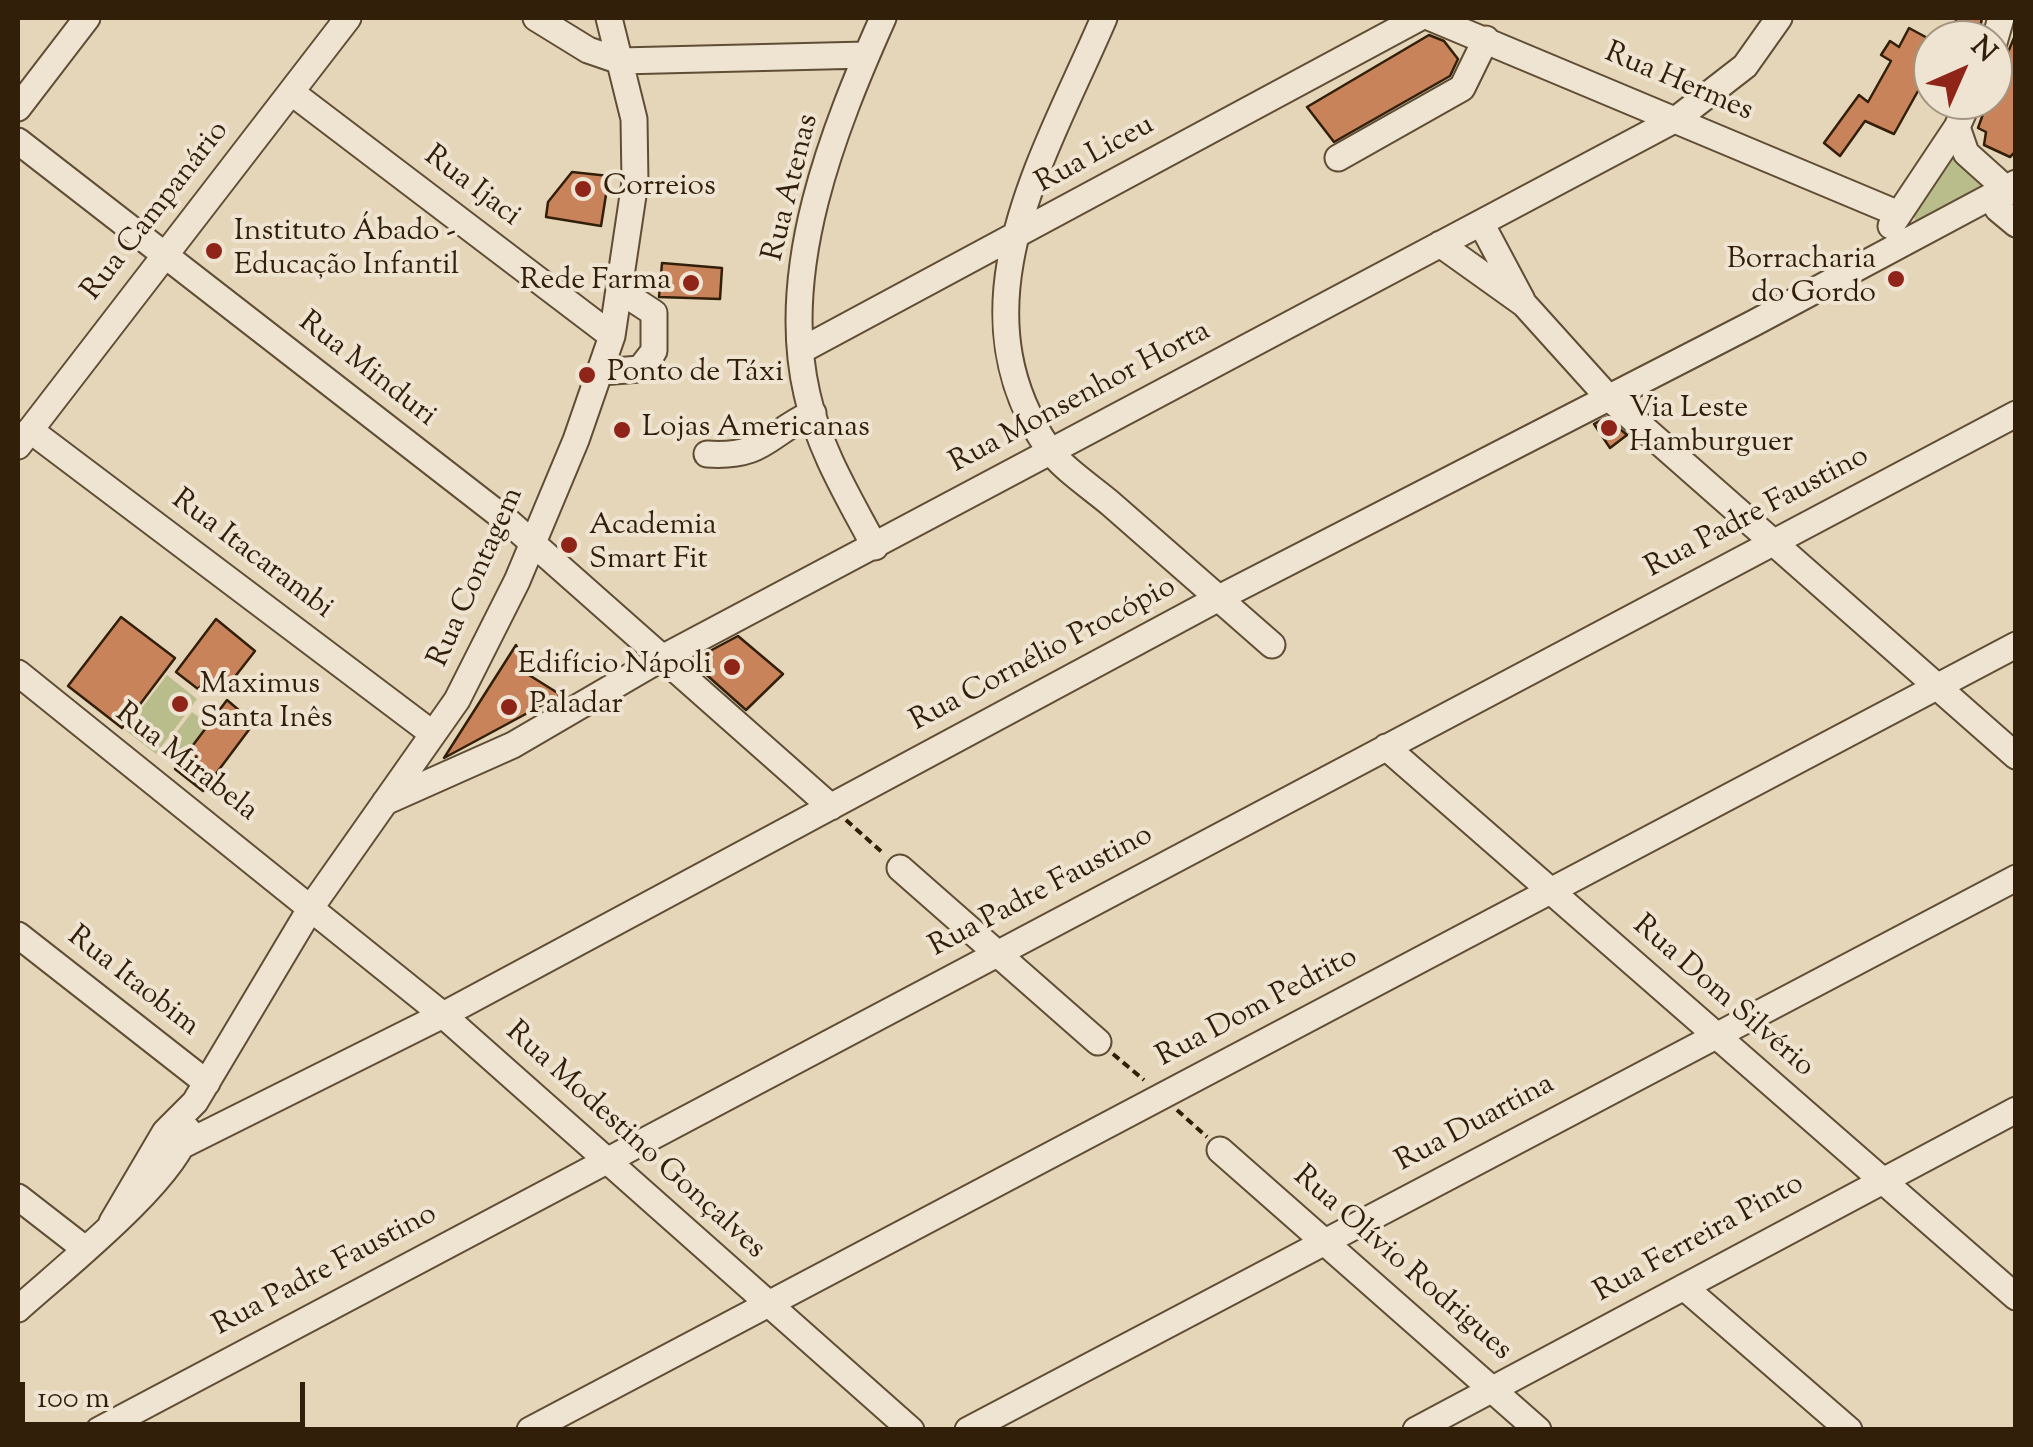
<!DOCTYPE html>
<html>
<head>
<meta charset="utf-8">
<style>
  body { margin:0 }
  #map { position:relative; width:2033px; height:1447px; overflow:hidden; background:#e6d6b9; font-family:"Sorts Mill Goudy",serif }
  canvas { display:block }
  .frame { position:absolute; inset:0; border:20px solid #321f09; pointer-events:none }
  .north { position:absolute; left:1913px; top:20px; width:100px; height:100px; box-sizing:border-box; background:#efe4d2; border:2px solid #a39582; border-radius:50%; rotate:45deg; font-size:28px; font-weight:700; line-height:40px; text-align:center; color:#321f09 }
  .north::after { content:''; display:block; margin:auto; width:35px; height:45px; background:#8f2418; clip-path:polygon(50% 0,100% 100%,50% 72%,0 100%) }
  .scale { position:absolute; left:20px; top:1382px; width:285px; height:45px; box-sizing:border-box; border:5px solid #321f09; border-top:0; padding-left:12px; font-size:30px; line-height:35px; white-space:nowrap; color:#321f09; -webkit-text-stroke:8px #efe4d2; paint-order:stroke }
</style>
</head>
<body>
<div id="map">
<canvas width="2033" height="1447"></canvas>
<div class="frame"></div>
<div class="north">N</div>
<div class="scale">100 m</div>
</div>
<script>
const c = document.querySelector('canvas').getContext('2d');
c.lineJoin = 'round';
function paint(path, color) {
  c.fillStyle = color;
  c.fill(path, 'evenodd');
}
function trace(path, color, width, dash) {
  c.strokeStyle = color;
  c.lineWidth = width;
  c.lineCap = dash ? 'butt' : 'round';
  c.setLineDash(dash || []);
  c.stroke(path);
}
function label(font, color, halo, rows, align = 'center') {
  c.font = font + ' "Sorts Mill Goudy",serif';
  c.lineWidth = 8;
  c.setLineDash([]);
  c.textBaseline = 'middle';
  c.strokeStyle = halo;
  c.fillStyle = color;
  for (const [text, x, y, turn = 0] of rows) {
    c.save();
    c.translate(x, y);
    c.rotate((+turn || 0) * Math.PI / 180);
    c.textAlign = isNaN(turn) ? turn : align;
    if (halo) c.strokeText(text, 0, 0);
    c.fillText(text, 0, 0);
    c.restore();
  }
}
paint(new Path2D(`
  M1954 155 1986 186 1922 221 1915 220 1913 212Z
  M167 675 197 699 156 754 125 730Z
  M192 712 208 724 182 758 166 746Z`), '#b9bd8c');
const building = new Path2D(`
  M1956 18H1982L1978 39 1955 38Z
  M1909 28 1933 41V64L1894 134 1865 121 1840 156 1824 143 1859 95 1868 102 1891 61 1881 55 1890 41 1899 47Z
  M2016 33V151L2010 157 1984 145 1986 132 1978 128 1988 100H1993V88Z
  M1429 35 1444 41 1458 59 1450 76 1334 142 1307 107Z
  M572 172 609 176 601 226 546 217 548 202Z
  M662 263 722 268 720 299 659 297Z
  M1606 417 1627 435 1610 448 1594 424Z
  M121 617 175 658 122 728 68 686Z
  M216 619 255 651 223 692 206 679 198 689 176 672Z
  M738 636 783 674 746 710 691 661Z
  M516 645 529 675 561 695 444 758Z
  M227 700 254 723 203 791 175 769Z`);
paint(building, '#c9835b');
trace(building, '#321f09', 2.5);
const minor = new Path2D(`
  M536 18 588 50 620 61 866 55
  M1104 18C1045 156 950 305 1048 448 1063 469 1091 487 1111 504 1165 551 1219 598 1272 645
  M1431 18 1899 214
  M1993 46 2001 18
  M291 92 612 336
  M18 108 87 18
  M1957 127 1966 153 2005 188 1998 209 2016 224
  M18 141 510 523 831 807
  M1338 158 1462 88 1486 39
  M1481 223 1522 300
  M1891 226 1957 127 1969 100
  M1440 244 1524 304 1607 396 2016 756
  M802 350 1419 18
  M601 372 640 369 654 351V313L619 290
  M30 430 433 734
  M18 446 348 18
  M707 454C765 458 768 433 813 413
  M875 547C849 498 819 449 807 394 778 269 833 130 883 18
  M18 673 443 1015 911 1430
  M1386 747 2016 1297
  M385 802 513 745 662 658 1678 118 1745 66 1779 18
  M900 868 1098 1042
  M18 935 207 1083
  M185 1144 443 1015 1219 598 1754 323 2016 183
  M1220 1150 1538 1430
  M18 1197 85 1249
  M112 1222 165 1132 195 1102 312 906 457 700 517 581 576 440 612 336 635 182 634 119 609 18
  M1684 1287 1849 1430
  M18 1309C60 1271 175 1180 188 1130
  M99 1430 2016 414
  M530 1430 2016 645
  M968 1430 2016 878
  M1416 1430 2016 1110`);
trace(minor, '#5f4d35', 29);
trace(new Path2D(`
  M846 820 884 854
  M1113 1054 1144 1080
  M1177 1110 1207 1137`), '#321f09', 4, [8, 5]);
trace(minor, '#efe4d2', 25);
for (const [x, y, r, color] of [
  [583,189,10,"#8f2418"],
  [214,251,10,"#8f2418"],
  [1896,279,10,"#8f2418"],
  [691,283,10,"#8f2418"],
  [587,375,10,"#8f2418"],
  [1609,428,10,"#8f2418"],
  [622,430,10,"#8f2418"],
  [569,545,10,"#8f2418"],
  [732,667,10,"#8f2418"],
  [180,704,10,"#8f2418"],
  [509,707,10,"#8f2418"]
]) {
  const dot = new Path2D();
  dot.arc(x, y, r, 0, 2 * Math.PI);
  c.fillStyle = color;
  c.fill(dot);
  trace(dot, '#efe4d2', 4);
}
label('30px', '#321f09', '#efe4d2', [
  ["Rua Hermes",1678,84,23],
  ["Rua Liceu",1096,156,-29],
  ["Rua Ijaci",471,188,37],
  ["Rua Atenas",793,188,-76],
  ["Rua Campanário",157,212,-52],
  ["Rua Minduri",366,371,38],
  ["Rua Monsenhor Horta",1081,399,-28],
  ["Rua Padre Faustino",1758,514,-28],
  ["Rua Itacarambi",251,556,37],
  ["Rua Contagem",478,578,-66],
  ["Rua Cornélio Procópio",1044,656,-28],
  ["Rua Mirabela",185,764,38],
  ["Rua Padre Faustino",1042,893,-28],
  ["Rua Itaobim",132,983,38],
  ["Rua Dom Silvério",1722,998,41],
  ["Rua Dom Pedrito",1258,1009,-28],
  ["Rua Duartina",1476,1125,-28],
  ["Rua Modestino Gonçalves",634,1142,42],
  ["Rua Ferreira Pinto",1700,1240,-29],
  ["Rua Olívio Rodrigues",1401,1265,41],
  ["Rua Padre Faustino",326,1272,-28]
]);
label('30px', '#321f09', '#efe4d2', [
  ["Correios",603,189],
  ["Instituto Ábado -",234,234],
  ["Educação Infantil",234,268],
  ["Borracharia",1876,262,"right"],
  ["do Gordo",1876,296,"right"],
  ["Rede Farma",671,283,"right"],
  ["Ponto de Táxi",607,375],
  ["Via Leste",1629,411],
  ["Hamburguer",1629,445],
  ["Lojas Americanas",642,430],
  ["Academia",589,528],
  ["Smart Fit",589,562],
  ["Edifício Nápoli",712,667,"right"],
  ["Maximus",200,687],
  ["Santa Inês",200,721],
  ["Paladar",529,707]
], 'left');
</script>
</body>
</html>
